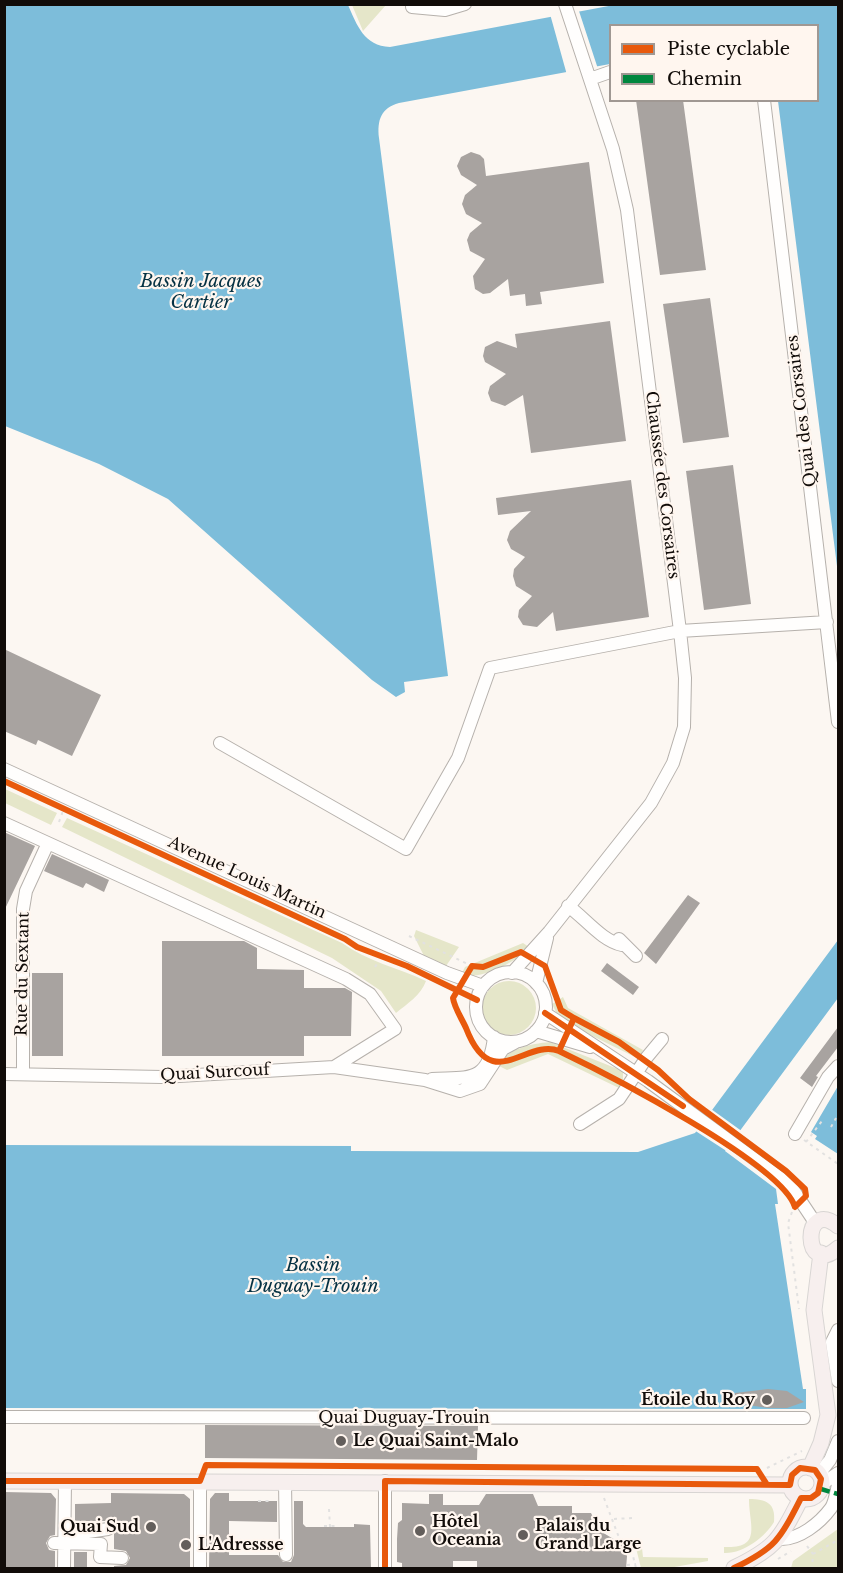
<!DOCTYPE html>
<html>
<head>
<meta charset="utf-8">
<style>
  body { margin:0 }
  #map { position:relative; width:843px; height:1573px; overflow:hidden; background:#fcf7f2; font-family:"Libre Baskerville",serif }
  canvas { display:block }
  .frame { position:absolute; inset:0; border:6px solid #110c09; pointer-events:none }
  .legend { position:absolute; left:609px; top:24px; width:210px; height:78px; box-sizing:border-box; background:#fff6ef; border:2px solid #a09893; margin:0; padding:8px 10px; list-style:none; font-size:18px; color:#110c09 }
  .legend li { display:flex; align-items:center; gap:12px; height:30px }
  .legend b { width:30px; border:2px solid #a09893 }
</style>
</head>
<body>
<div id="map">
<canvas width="843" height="1573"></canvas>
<div class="frame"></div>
<ul class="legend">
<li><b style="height:8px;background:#e8590c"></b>Piste cyclable</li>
<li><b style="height:8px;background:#00873e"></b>Chemin</li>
</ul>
</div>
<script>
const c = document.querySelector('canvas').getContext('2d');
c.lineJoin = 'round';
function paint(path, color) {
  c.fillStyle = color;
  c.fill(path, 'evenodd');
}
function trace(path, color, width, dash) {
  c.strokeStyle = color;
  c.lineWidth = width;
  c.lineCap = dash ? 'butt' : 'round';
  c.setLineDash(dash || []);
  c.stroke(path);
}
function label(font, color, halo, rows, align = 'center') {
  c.font = font + ' "Libre Baskerville",serif';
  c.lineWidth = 4.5;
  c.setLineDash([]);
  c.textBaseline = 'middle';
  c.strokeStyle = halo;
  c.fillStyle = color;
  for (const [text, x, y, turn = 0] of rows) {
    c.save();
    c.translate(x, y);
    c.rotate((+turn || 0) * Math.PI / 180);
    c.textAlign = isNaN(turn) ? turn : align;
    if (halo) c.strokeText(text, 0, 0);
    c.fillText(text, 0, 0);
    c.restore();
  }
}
paint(new Path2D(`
  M352 5H386L363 31Z
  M5 789 57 813 51 825 5 803Z
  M67 818 342 943C367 961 398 968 426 981 421 995 407 1004 396 1013L381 991 332 958 62 827Z
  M416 930 459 947 446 966 424 956 414 936Z
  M523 943 529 947C516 963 481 980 461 975L465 967Z
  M482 1008a27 27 0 1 1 54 0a27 27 0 1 1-54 0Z
  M563 997 568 1008 643 1050 639 1059 560 1020 552 1004Z
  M550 1042 623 1071V1085L619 1088 548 1054 507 1070 497 1065C511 1048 529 1044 550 1042Z
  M749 1499C766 1499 776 1503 774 1522 765 1537 743 1554 724 1553V1547C763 1549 749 1525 749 1499Z
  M838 1529V1568H791L793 1561Z
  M636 1548H642L643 1557 708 1558V1561L669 1568H641Z`), '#e5e6c9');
paint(new Path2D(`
  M5 5H348C357 25 364 46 390 47L614 5H838V574L778 101 818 100V26H610V64L399 103C381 108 377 120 379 138L448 676 404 682 405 692 396 697 372 680 168 499 99 464 5 426Z
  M838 940V998L725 1151 776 1189 778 1204H775L803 1389H806V1409L5 1408V1145L351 1146V1151L638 1152 695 1133Z
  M838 1086V1154L815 1139 817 1136 811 1132Z`), '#7dbdda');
paint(new Path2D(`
  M578 8 598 69 567 75 550 14Z
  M711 1109 743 1132 728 1152 694 1130Z`), '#fcf7f2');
paint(new Path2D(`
  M636 100H683L706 270 660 275Z
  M471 152 480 155 484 159 486 176 589 162 604 283 540 292 542 304 526 306 525 294 510 296 508 279 490 293 483 294 475 289 473 276 485 259 470 251 467 240 470 233 482 223 466 214 462 204 465 195 477 185 461 175 457 166 461 157Z
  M710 298 729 437 683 443 663 304Z
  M610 321 626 441 531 453 523 395 505 406 491 401 488 393 490 386 506 374 485 362 483 356 485 347 497 341 517 348 515 334Z
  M733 465 751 604 704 610 686 471Z
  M631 480 649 617 556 631 553 612 537 627 523 625 518 617 519 610 532 596 516 586 513 576 514 569 525 557 511 549 507 540 510 531 531 511 498 515 496 498Z
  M4 649 101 695 72 756 38 740 36 745 4 731Z
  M4 832 35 846 4 911Z
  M52 854 109 880 104 892 86 883 83 888 44 871Z
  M688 895 700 903 656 964 644 953Z
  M162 941H244L257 948V969L304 970V988H345L352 992 351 1036H304V1056H162Z
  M607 963 639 987 633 995 601 971Z
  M32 973H63V1056H32Z
  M838 1027V1047L816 1076 818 1077 812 1087 800 1078Z
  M768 1389 787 1391 804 1402 787 1408H768L734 1403 735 1393Z
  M205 1425 478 1426 477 1460 205 1458Z
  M4 1492 51 1493 56 1499 55 1535 50 1536 46 1543 49 1550 55 1551V1569H4Z
  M111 1493 184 1494 190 1499V1569H114V1566L126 1565 130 1558 126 1551 114 1549V1523L107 1521H75V1504L111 1503Z
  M215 1493H229V1501H277V1522L229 1521V1555H278L283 1562H291L294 1555V1501H303V1524L306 1527H354V1524L370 1525 371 1569H209L210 1499Z
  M429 1494H443V1505H479L486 1494H533L538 1506H572V1513H591L600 1531 622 1544 627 1556 626 1569H477V1561H453V1569H402V1563L397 1562V1539L398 1523 402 1520V1503L429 1504Z
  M74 1552H87V1569H74Z`), '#a8a3a0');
const minor = new Path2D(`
  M412 7 445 10 465 4
  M590 79 610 72
  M764 100 838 722
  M220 743 406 849 458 758 490 668 680 631 827 622
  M4 769 447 973 483 986
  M4 823 346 979 370 994 395 1029 334 1067
  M568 906C585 918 602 941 622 945
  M619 939 636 956
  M476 1007a35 35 0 1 1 70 0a35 35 0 1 1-70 0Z
  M512 973 549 932 651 803 673 763 684 727 685 678 680 631 627 210 613 149 565 4
  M536 983 547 938
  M545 1013 648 1081 790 1185 816 1224
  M536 1031 590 1047
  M4 1074 162 1077 334 1067 425 1080 460 1091 480 1084 503 1049 516 1042
  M23 1074V909L26 891 48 843
  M432 1079C467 1077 489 1084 494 1037
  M580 1124 619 1099 647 1057 662 1039
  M795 1134 828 1077 838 1066
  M838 1330 832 1342 838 1381
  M4 1417 804 1418
  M819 1474 830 1460 838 1441
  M200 1481V1568
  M285 1481 286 1555
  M385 1481V1568
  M822 1484 838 1473
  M65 1531 88 1532 108 1529
  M780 1539C799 1540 820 1523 831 1508 835 1502 836 1492 838 1485
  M54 1543 101 1544 100 1557 122 1558
  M64 1568 65 1481`);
const major = new Path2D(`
  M838 1226C801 1197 803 1279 838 1248
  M790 1483a16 16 0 1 1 32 0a16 16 0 1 1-32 0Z
  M810 1468 821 1443 828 1415 814 1310 821 1253
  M4 1481 790 1485
  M734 1568C776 1548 780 1539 801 1498`);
trace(minor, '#b6b1ac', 14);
trace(major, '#d8d5d3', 17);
trace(new Path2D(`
  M59 822 63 811
  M409 936 472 966
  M375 967 378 962
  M831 1127 836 1118
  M804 1140 838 1164
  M806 1142 822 1121
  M792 1212 788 1223 799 1309
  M767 1468 802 1451
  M604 1498 618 1535 631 1548 636 1568
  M258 1501H271
  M329 1509 330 1527
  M614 1519 632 1518
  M324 1526H336
  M627 1543 635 1542
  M807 1546 813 1554 812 1568
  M813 1554 838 1540
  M778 1559 791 1551
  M627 1565 636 1564`), '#e2e1e0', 2, [3, 4.5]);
trace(minor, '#fffefd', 12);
trace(major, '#f7efee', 15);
trace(new Path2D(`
  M821 1489 838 1494`), '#00873e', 4.5, [9, 4.5]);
trace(new Path2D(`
  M4 781 345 939 357 947 407 966 477 1000
  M545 1013 683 1106
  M559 1051 574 1018 619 1042 658 1070 689 1099 786 1171 805 1189 806 1196 795 1207C781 1163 605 1073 559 1051 526 1038 492 1096 466 1028 462 1019 454 1007 453 998L472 966 483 967 521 952 545 966 561 1010 574 1018
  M4 1481H200L206 1465 757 1469 766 1483
  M385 1568V1481L790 1485 792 1475 800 1468 815 1470 821 1479 818 1493 811 1498H801C780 1539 776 1548 734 1568`), '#e8590c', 6);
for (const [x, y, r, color] of [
  [767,1400,6,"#635e5b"],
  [341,1441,6,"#635e5b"],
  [151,1527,6,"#635e5b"],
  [420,1531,6,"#635e5b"],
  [523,1535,6,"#635e5b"],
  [186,1545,6,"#635e5b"]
]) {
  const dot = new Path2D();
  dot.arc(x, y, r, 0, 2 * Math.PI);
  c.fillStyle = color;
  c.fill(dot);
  trace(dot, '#fff6ef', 2);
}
label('16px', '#110c09', '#fff6ef', [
  ["Quai des Corsaires",802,411,-97],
  ["Chaussée des Corsaires",662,485,83],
  ["Avenue Louis Martin",247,878,25],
  ["Rue du Sextant",23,974,-89],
  ["Quai Surcouf",215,1073,-3],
  ["Quai Duguay-Trouin",404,1418]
]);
label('bold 16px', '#110c09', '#fff6ef', [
  ["Étoile du Roy",755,1400,"right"],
  ["Le Quai Saint-Malo",353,1441],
  ["Hôtel",432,1522],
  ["Oceania",432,1540],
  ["Palais du",535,1526],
  ["Grand Large",535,1544],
  ["Quai Sud",139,1527,"right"],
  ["L'Adressse",198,1545]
], 'left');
label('italic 18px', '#053143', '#fff6ef', [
  ["Bassin Jacques",201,282],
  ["Cartier",201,303],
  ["Bassin",313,1266],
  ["Duguay-Trouin",313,1287]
]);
</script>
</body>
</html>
